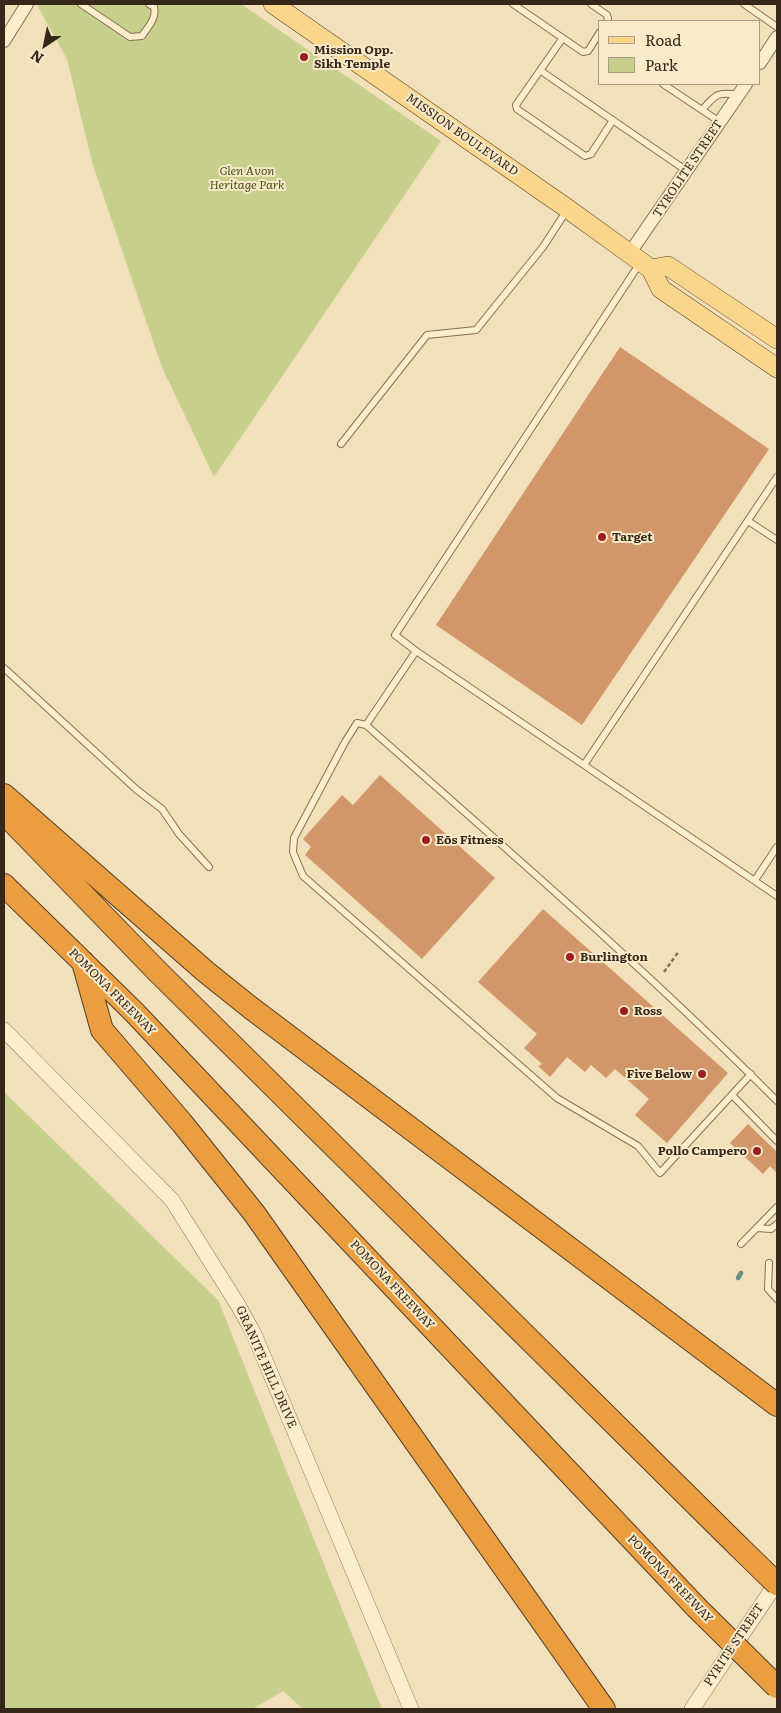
<!DOCTYPE html>
<html>
<head>
<meta charset="utf-8">
<style>
  body { margin:0 }
  #map { position:relative; width:781px; height:1713px; overflow:hidden; background:#f1e0b9; font-family:Literata,serif }
  canvas { display:block }
  .frame { position:absolute; inset:0; border:5px solid #352719; pointer-events:none }
  .legend { position:absolute; left:598px; top:20px; width:162px; height:65px; box-sizing:border-box; background:#f8eac9; border:1px solid #aa9c83; margin:0; padding:6px 9px; list-style:none; font-size:15px; color:#352719 }
  .legend li { display:flex; align-items:center; gap:10px; height:25px }
  .legend b { width:25px; border:1px solid #aa9c83 }
  .north { position:absolute; left:20px; top:20px; width:50px; height:50px; -webkit-text-stroke:4px #f8eac9; paint-order:stroke; rotate:214deg; font-size:14px; font-weight:700; line-height:20px; text-align:center; color:#352719 }
  .north::after { content:''; display:block; margin:auto; width:18px; height:22px; background:#352719; clip-path:polygon(50% 0,100% 100%,50% 72%,0 100%) }
</style>
</head>
<body>
<div id="map">
<canvas width="781" height="1713"></canvas>
<div class="frame"></div>
<ul class="legend">
<li><b style="height:6px;background:#f9d68b"></b>Road</li>
<li><b style="height:14px;background:#c7cf8d"></b>Park</li>
</ul>
<div class="north">N</div>
</div>
<script>
const c = document.querySelector('canvas').getContext('2d');
c.lineJoin = 'round';
function paint(path, color) {
  c.fillStyle = color;
  c.fill(path, 'evenodd');
}
function trace(path, color, width, dash) {
  c.strokeStyle = color;
  c.lineWidth = width;
  c.lineCap = dash ? 'butt' : 'round';
  c.setLineDash(dash || []);
  c.stroke(path);
}
function label(font, color, halo, rows, align = 'center') {
  c.font = font + ' Literata,serif';
  c.lineWidth = 4;
  c.setLineDash([]);
  c.textBaseline = 'middle';
  c.strokeStyle = halo;
  c.fillStyle = color;
  for (const [text, x, y, turn = 0] of rows) {
    c.save();
    c.translate(x, y);
    c.rotate((+turn || 0) * Math.PI / 180);
    c.textAlign = isNaN(turn) ? turn : align;
    if (halo) c.strokeText(text, 0, 0);
    c.fillText(text, 0, 0);
    c.restore();
  }
}
paint(new Path2D(`
  M40 4H241L441 141 214 477 161 365 92 162 67 59 38 7Z
  M4 1092 218 1300 382 1709H303L283 1691 253 1709H4Z`), '#c7cf8d');
trace(new Path2D(`
  M738 1278 741 1273`), '#668e84', 4.5);
paint(new Path2D(`
  M620 347 769 449 582 725 436 625Z
  M380 775 495 878 422 959 305 855 311 847 303 839 342 795 353 805Z
  M543 909 728 1073 667 1143 635 1115 649 1099 615 1069 606 1078 591 1065 585 1072 567 1057 550 1077 538 1066 542 1064 524 1048 537 1034 478 982Z
  M748 1124 777 1152V1173L770 1166 763 1174 730 1143Z`), '#d2966b');
const service = new Path2D(`
  M81 4 130 37 142 36C148 27 157 18 154 7L149 4
  M513 4 583 52 588 51 600 32
  M591 4 607 15 608 19 607 21
  M744 4 777 27
  M562 39 516 105 517 109 585 156 591 154 613 120
  M541 71 687 171
  M663 84 720 122
  M702 110C715 95 718 91 738 95
  M341 444 427 335 476 330 543 247 567 210
  M748 521 777 540
  M416 651 395 635 640 263
  M4 668 137 790 162 809 179 834 209 867
  M366 725 416 651 777 896
  M584 765 777 477
  M755 880 777 847
  M751 1074 660 1173 638 1146 557 1098 303 876 293 852 294 838 345 742 357 723 366 725C505 848 646 969 777 1101
  M732 1095 777 1141
  M757 1228 771 1229 777 1224
  M741 1244 777 1207
  M769 1263 768 1289 777 1299`);
const minor = new Path2D(`
  M4 41 27 4
  M760 63 777 37
  M629 254 746 84`);
const tertiary = new Path2D(`
  M4 1030 172 1200 238 1305 254 1334 411 1709
  M692 1709 777 1582`);
const primary = new Path2D(`
  M273 4 568 209 651 269 661 289 777 368
  M651 269 668 266 777 339`);
const motorway = new Path2D(`
  M4 795 206 972 251 1008 777 1405
  M4 813 157 971 738 1546
  M4 885 134 1012 696 1607
  M83 962 102 1030 182 1123 254 1213 604 1709`);
trace(service, '#886f53', 8);
trace(minor, '#886f53', 14);
trace(tertiary, '#886f53', 16);
trace(primary, '#553d28', 20);
trace(motorway, '#553d28', 24);
trace(new Path2D(`
  M664 972 679 951`), '#886f53', 2.5, [4, 2.5]);
trace(service, '#fcedcc', 6);
trace(minor, '#fcedcc', 12);
trace(tertiary, '#fcedcc', 15);
trace(primary, '#f9d68b', 19);
trace(motorway, '#ea9e40', 22);
const motorwayBridge = new Path2D(`
  M738 1546 777 1584
  M696 1607 777 1687`);
trace(motorwayBridge, '#553d28', 24, []);
trace(motorwayBridge, '#ea9e40', 22);
for (const [x, y, r, color] of [
  [304,57,5,"#9b1e20"],
  [602,537,5,"#9b1e20"],
  [426,840,5,"#9b1e20"],
  [570,957,5,"#9b1e20"],
  [624,1011,5,"#9b1e20"],
  [702,1074,5,"#9b1e20"],
  [757,1151,5,"#9b1e20"]
]) {
  const dot = new Path2D();
  dot.arc(x, y, r, 0, 2 * Math.PI);
  c.fillStyle = color;
  c.fill(dot);
  trace(dot, '#f8eac9', 2);
}
label('bold 12px', '#352719', '#f8eac9', [
  ["Mission Opp.",314,50],
  ["Sikh Temple",314,64],
  ["Target",612,537],
  ["Eōs Fitness",436,840],
  ["Burlington",580,957],
  ["Ross",634,1011],
  ["Five Below",692,1074,"right"],
  ["Pollo Campero",747,1151,"right"]
], 'left');
label('12px', '#352719', '#f8eac9', [
  ["MISSION BOULEVARD",462,135,35],
  ["TYROLITE STREET",688,169,-56],
  ["POMONA FREEWAY",112,992,45],
  ["POMONA FREEWAY",392,1285,47],
  ["GRANITE HILL DRIVE",266,1367,66],
  ["POMONA FREEWAY",670,1579,46],
  ["PYRITE STREET",734,1645,-56]
]);
label('italic 12px', '#46541e', '#f8eac9', [
  ["Glen Avon",247,171],
  ["Heritage Park",247,185]
]);
</script>
</body>
</html>
